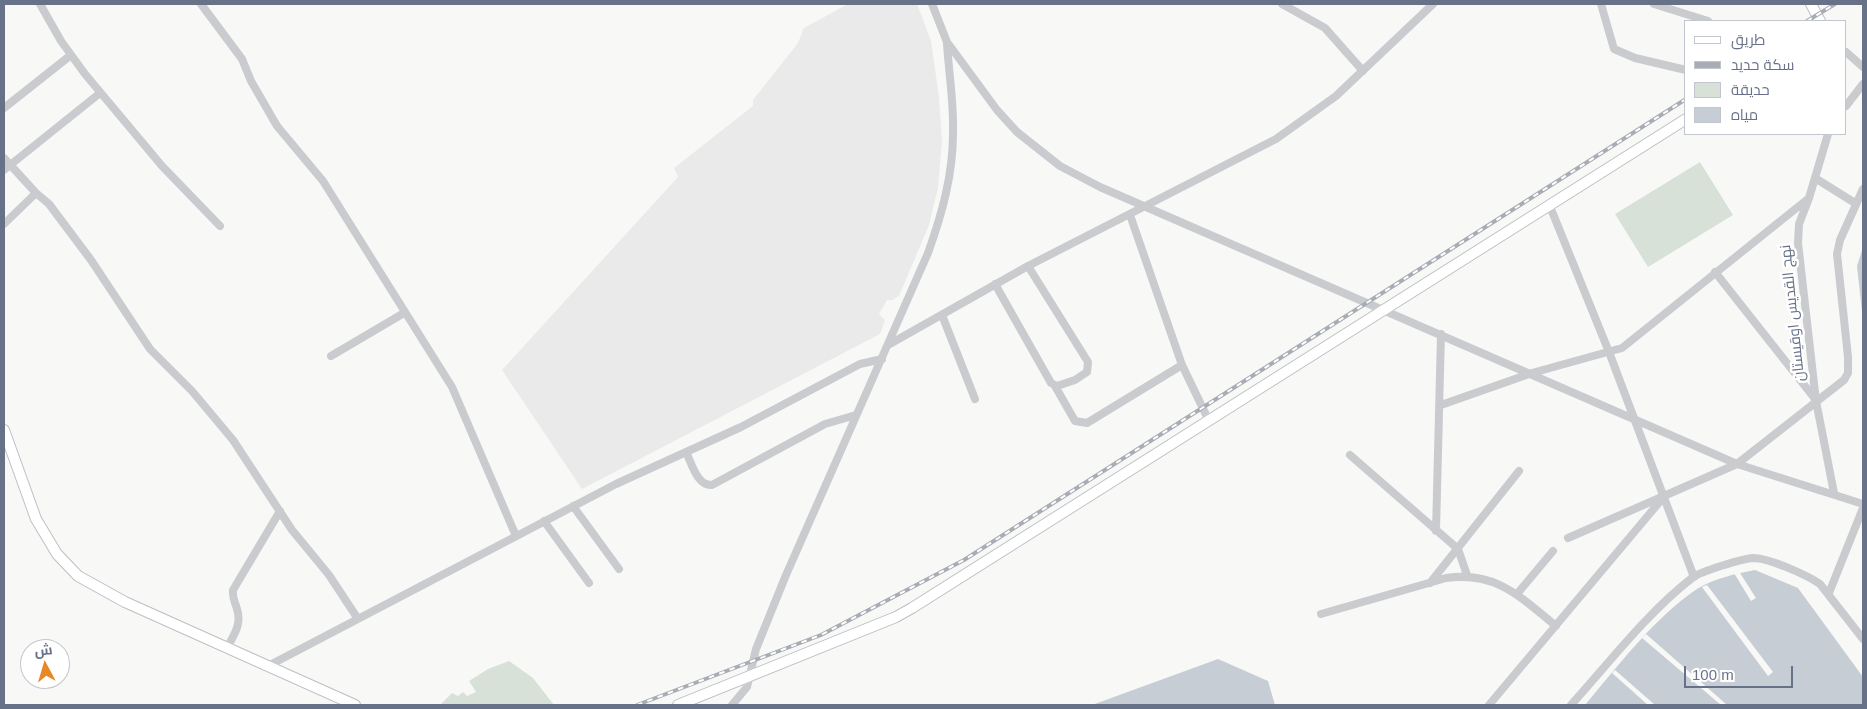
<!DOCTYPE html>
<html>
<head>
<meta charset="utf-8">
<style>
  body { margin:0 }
  #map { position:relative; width:1867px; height:709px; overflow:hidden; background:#f8f9f6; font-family:Helvetica,Cairo,sans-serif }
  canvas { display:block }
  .frame { position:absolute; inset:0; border:5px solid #677188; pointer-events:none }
  .legend { position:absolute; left:1684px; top:20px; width:162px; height:115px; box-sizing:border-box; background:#fff; border:1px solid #c2c6cf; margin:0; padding:6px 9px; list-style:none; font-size:15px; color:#677188 }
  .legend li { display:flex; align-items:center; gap:10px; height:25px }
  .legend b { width:25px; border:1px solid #c2c6cf }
  .north { position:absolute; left:20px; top:639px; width:50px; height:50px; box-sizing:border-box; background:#fff; border:1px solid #c2c6cf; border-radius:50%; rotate:354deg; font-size:14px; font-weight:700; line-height:20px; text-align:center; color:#677188 }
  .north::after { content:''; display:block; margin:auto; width:18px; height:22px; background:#e78728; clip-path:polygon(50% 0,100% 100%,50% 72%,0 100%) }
  .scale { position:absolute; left:1684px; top:666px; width:109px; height:22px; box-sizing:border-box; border:2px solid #677188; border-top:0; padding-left:6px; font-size:15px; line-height:18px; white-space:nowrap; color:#677188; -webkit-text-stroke:4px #fff; paint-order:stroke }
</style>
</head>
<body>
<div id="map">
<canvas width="1867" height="709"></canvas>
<div class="frame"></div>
<ul class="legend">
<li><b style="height:6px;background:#fff"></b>طريق</li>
<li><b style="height:6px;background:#a8acb4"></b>سكة حديد</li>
<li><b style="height:14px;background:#d8e1d7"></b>حديقة</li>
<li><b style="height:14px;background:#c7cdd4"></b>مياه</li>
</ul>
<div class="north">ش</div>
<div class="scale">100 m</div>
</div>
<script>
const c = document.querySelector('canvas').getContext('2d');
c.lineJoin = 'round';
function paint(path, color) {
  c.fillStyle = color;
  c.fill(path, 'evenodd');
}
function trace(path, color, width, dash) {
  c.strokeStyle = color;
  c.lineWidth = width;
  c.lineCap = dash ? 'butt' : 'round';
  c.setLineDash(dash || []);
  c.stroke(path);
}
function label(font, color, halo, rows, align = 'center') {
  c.font = font + ' Helvetica,Cairo,sans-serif';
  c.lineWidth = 5;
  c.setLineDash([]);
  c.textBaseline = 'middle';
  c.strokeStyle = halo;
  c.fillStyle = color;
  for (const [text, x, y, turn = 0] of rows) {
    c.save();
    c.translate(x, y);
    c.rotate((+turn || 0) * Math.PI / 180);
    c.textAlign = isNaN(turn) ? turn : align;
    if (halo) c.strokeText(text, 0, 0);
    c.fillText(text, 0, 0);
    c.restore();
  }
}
paint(new Path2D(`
  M848 4H917L931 41 939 97 942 141 938 188 929 225 899 296 892 300H887L879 314 885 320 880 334 582 489 502 370 678 177 674 168 753 106V100L798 43 804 28Z`), '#e9eae9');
paint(new Path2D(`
  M1700 162 1733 215 1648 267 1615 214Z
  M509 661 533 678 554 705H440L452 693 458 696 463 692 467 696 476 692 469 681 488 669Z`), '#d8e1d7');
paint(new Path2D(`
  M1863 247V320L1857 266Z
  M1755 570 1798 588 1863 677V705H1585C1616 668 1657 615 1697 589 1714 578 1736 574 1755 570Z
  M1218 659 1268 681 1275 705H1092Z`), '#c7cdd4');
paint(new Path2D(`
  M1734 573H1740L1756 598 1751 601Z
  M1707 585 1773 672 1768 676 1702 587Z
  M1646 634 1718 697 1727 705H1721L1642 638Z
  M1615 670 1655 705H1648L1612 673Z`), '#f8f9f6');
const secondary = new Path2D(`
  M1811 4 1820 21
  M4 430 36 519 57 554 78 576 125 602 355 705
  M678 705 896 617 912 608 1686 119`);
trace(secondary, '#bdbfc5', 12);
trace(new Path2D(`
  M40 4 61 41 85 74 162 166 220 226
  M201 4 242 59 251 81 277 126 323 181 452 387 516 536
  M932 4 947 42 997 110 1017 132 1060 166 1100 187 1737 464 1863 504
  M1282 4 1325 28 1363 71
  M1601 4 1614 49 1635 58 1686 70
  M1654 4 1708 21
  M1846 52 1863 67
  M1846 106 1863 84
  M4 108 71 55
  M1828 134 1809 198 1799 224 1798 243 1816 401 1834 493
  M4 158 36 193 4 224
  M4 170 100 93
  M1815 178 1855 203
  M36 193 49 204 91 260 150 349 192 391 233 440 292 530 329 575 358 619
  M1549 204 1609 352 1694 577
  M1130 215 1182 365 1209 421
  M1715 272 1816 400
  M995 284 1051 383 1057 386 1075 380 1087 372 1088 362 1028 266
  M942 315 975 399
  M888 345 1028 266 1276 139 1336 96 1433 4
  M331 356 404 313
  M1055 386 1075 421 1087 423 1182 365
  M1441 405 1532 373 1622 348 1809 198
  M686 452C692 464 697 486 712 485L825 424 856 415
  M1350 455 1458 549 1467 575
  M573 506 619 569
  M544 521 589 583
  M1436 531 1441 334
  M1568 538 1737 464 1844 380 1848 373V357L1837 254 1840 240 1863 189
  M1430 583 1519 471
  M1829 593 1863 508
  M1517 594 1553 551
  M1321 614 1446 578C1496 571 1519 596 1556 626
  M227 648C234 635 242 624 237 609 235 602 232 598 233 590L280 511
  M268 666 616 484 741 427 860 364 882 359
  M732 705 747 687 756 649 786 575 928 253C942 214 953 175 953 133 954 104 949 74 947 44
  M1489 705 1662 499
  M1571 705C1610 662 1646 614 1692 578 1701 571 1742 559 1753 558 1769 558 1807 575 1820 584L1863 639`), '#c9cbcf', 8);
trace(secondary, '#fff', 10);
const rail = new Path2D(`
  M1807 21 1835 4
  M637 705 821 635 964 560 1686 99`);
trace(rail, '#a8acb4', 4);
trace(rail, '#fff', 2, [5.5]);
label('15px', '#677188', '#fff', [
  ["نهج القديس اوقيستان",1793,313,-96]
]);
</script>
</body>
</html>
